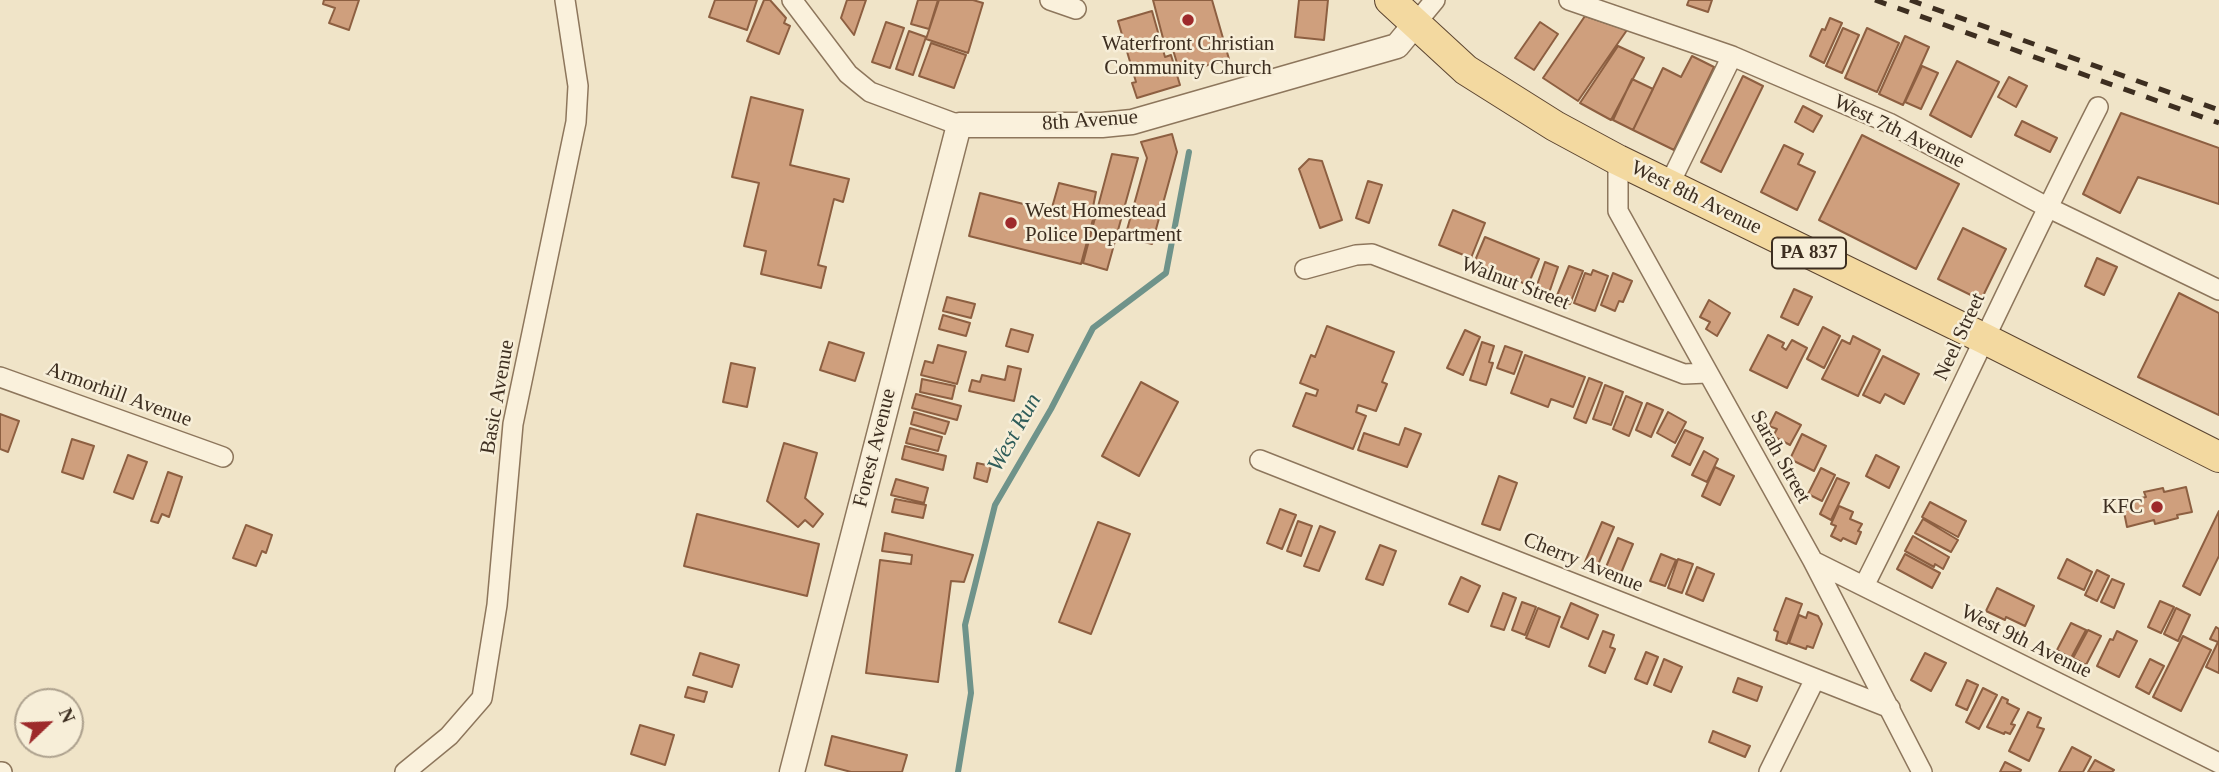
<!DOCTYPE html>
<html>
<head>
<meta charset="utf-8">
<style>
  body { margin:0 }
  #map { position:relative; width:2219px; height:772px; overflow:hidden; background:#f0e4c8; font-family:Georgia,serif }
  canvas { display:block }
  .north { position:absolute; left:14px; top:688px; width:70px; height:70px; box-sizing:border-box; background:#f7eed8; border:2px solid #ada18e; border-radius:50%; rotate:67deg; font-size:19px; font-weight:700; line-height:28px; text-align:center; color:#3d2e20 }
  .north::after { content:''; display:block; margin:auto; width:24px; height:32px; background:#9e2a2b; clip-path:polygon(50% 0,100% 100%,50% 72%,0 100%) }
</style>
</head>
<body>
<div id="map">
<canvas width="2219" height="772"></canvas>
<div class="north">N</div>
</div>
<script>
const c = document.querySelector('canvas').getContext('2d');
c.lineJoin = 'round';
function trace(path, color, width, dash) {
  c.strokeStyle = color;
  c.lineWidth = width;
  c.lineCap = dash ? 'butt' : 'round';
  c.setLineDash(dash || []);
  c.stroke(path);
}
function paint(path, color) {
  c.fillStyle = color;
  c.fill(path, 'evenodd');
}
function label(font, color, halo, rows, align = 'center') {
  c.font = font + ' Georgia,serif';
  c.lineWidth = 5;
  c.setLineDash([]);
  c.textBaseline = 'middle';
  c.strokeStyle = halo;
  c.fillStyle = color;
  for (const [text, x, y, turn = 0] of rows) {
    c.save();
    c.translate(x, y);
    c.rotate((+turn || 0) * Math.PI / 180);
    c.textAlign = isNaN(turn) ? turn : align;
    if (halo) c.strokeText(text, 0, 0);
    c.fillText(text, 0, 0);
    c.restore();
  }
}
trace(new Path2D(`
  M958 772 971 693 965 625 995 505 1051 409 1093 328 1166 273 1189 152`), '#6f938a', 6);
const building = new Path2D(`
  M324 0H359L349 30 329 23 335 8 323 4Z
  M715 0H757L747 30 709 17Z
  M764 0H770L786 18 784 23 790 26 779 54 747 41Z
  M847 0H866L854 35 841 18Z
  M918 0H938L929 29 911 24Z
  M939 0H973L983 3 968 53 926 39Z
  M1153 0H1212L1229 59 1180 73 1170 40 1164 42Z
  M1299 0H1328L1324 40 1295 37Z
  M1689 0H1712L1708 12 1687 5Z
  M1152 11 1165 57 1171 55 1180 85 1137 98 1132 83 1136 82 1118 21Z
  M1585 16 1627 30 1578 101 1543 78Z
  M1830 18 1842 23 1824 63 1810 56 1822 29 1825 30Z
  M886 22 904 28 890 68 872 62Z
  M1540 22 1558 34 1534 70 1515 58Z
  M1843 28 1859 35 1842 73 1826 66Z
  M1867 28 1899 43 1877 92 1845 78Z
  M909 31 926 37 913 75 896 69Z
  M1905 36 1929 47 1903 105 1879 94Z
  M931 43 966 55 954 88 919 76Z
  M1618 46 1644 58 1611 120 1580 103Z
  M1692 56 1714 67 1674 150 1633 130 1663 68 1681 77Z
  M1957 61 1999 82 1971 137 1930 115Z
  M1922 66 1938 73 1921 109 1905 102Z
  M1743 76 1763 86 1721 172 1701 162Z
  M2009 77 2027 86 2016 107 1998 97Z
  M1632 79 1653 89 1633 130 1613 120Z
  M751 97 803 110 790 165 849 179 843 202 834 199 818 265 826 267 821 288 761 274 766 251 744 246 759 183 732 177Z
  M1803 106 1822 116 1813 132 1795 122Z
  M2121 113 2219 148V204L2138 177 2120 213 2083 194Z
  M2022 121 2057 138 2050 152 2015 135Z
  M1172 134 1177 152 1152 244 1125 237 1147 158 1141 142Z
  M1862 135 1959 184 1916 269 1819 220Z
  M1784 145 1803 154 1798 164 1815 172 1797 210 1761 192Z
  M1112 154 1138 158 1107 270 1083 263Z
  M1309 159 1322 161 1342 220 1320 228 1299 169Z
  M1368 181 1382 185 1369 223 1356 218Z
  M1059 183 1096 192 1093 207 1096 208 1081 264 969 236 980 193 1051 211Z
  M1453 210 1485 223 1471 258 1439 245Z
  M1963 228 2006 249 1981 300 1938 279Z
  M1485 237 1539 259 1528 285 1474 263Z
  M2097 258 2117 267 2104 295 2085 286Z
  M1545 262 1558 267 1549 293 1536 288Z
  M1569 266 1583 271 1570 304 1556 298Z
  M1593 270 1608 276 1595 311 1574 303 1585 273 1591 275Z
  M1613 273 1632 281 1623 302 1619 301 1615 311 1601 305Z
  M1794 289 1812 297 1798 325 1781 317Z
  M2179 293 2219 313V415L2138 377Z
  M947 297 975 304 971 318 943 311Z
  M1709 300 1730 313 1717 336 1706 329 1710 322 1700 317Z
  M943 315 970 323 966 336 939 329Z
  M1327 326 1394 352 1382 382 1387 384 1376 411 1358 405 1356 412 1366 416 1353 449 1293 426 1306 393 1316 396 1318 390 1300 383 1311 355 1315 357Z
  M1823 327 1840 336 1824 368 1807 359Z
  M1011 329 1033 335 1028 352 1006 346Z
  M1465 330 1480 337 1463 375 1447 368Z
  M1768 335 1784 343 1782 347 1786 350 1792 340 1807 348 1787 388 1750 370Z
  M1853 336 1880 350 1858 396 1822 379 1842 340 1850 344Z
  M829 342 864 353 855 381 820 370Z
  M1482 342 1494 346 1489 362 1493 363 1486 385 1470 380Z
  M938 345 966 352 957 384 921 375 925 361 933 363Z
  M1505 346 1522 352 1514 374 1497 368Z
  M1525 355 1585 377 1573 407 1551 399 1548 407 1511 393Z
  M1883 356 1919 374 1904 404 1885 394 1880 403 1863 395Z
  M731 363 755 368 747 407 723 402Z
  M1008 366 1021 369 1014 401 969 391 972 380 980 382 982 375 1005 380Z
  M1589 378 1602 383 1586 423 1574 418Z
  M922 379 955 386 952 399 920 392Z
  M1141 382 1178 402 1139 476 1102 456Z
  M1605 385 1623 392 1611 425 1593 419Z
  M916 394 961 406 957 420 912 408Z
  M1626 396 1642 403 1629 436 1613 429Z
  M1647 403 1663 410 1651 437 1636 430Z
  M914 412 949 422 945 434 911 424Z
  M1668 412 1686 422 1675 443 1657 433Z
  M1776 412 1801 425 1790 445 1773 436 1777 429 1769 426Z
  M0 414 19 421 8 452 0 449Z
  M910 428 942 437 938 451 906 443Z
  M1405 428 1421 434 1407 467 1358 450 1364 433 1399 445Z
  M1685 430 1703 438 1690 465 1672 456Z
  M1802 434 1826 446 1814 471 1790 459Z
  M72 439 94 446 83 479 62 472Z
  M784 443 817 453 805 498 823 514 813 527 805 520 798 527 767 501Z
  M905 446 946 456 943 470 902 459Z
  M1704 451 1718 459 1707 482 1692 475Z
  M128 455 147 462 133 499 114 492Z
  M1876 455 1899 467 1889 488 1866 476Z
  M977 463 991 466 987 482 974 478Z
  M1715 467 1734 476 1720 505 1702 496Z
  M1821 468 1835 475 1822 501 1808 494Z
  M168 472 182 477 169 517 162 514 158 523 151 521Z
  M1499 476 1517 483 1500 530 1482 524Z
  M1837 478 1849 483 1831 520 1820 514Z
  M896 479 928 488 924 503 891 495Z
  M2186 487 2192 512 2177 515 2178 518 2155 524 2154 520 2127 527 2122 502 2146 497 2144 492 2163 488 2164 492Z
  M895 499 926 505 923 518 892 512Z
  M1930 502 1966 521 1958 537 1922 517Z
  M1839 506 1853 512 1850 519 1862 524 1858 531 1861 532 1856 544 1843 538 1841 541 1831 536 1836 526 1831 524Z
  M1280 509 1296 515 1282 549 1267 543Z
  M2219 511V556L2200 595 2183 586Z
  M697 514 819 544 807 596 684 566Z
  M1923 519 1958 540 1951 552 1915 533Z
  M1298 521 1312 526 1301 556 1287 551Z
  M1098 522 1130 534 1091 634 1059 622Z
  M1602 522 1614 527 1597 567 1585 562Z
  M246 525 272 535 266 553 262 551 256 566 233 558Z
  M1320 526 1335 532 1319 571 1304 566Z
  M885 533 973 555 964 582 951 581 938 682 866 673 880 560 911 564 912 555 882 551Z
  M1913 536 1949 557 1943 569 1935 564 1934 567 1905 551Z
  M1618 538 1633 544 1619 578 1604 572Z
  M1380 545 1396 551 1383 585 1366 579Z
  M1661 554 1676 560 1665 586 1650 581Z
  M1905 554 1940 573 1932 588 1897 569Z
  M1678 559 1693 564 1682 593 1668 588Z
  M2067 559 2092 572 2084 590 2058 578Z
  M1697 567 1714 574 1703 601 1686 594Z
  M2097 570 2109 576 2097 601 2085 595Z
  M1461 577 1480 586 1468 612 1449 604Z
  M2112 579 2124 584 2114 608 2101 602Z
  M1997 588 2034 606 2025 626 2006 617 2005 620 1986 611Z
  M1503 593 1516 598 1504 630 1491 626Z
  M1786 598 1802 604 1787 644 1776 640 1778 632 1774 630Z
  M2160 601 2174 607 2161 633 2148 627Z
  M1522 602 1536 607 1525 635 1512 630Z
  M1571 603 1598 615 1588 639 1561 627Z
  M1538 608 1560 617 1549 647 1526 638Z
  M2176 608 2190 615 2178 641 2164 634Z
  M1808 612 1818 616 1822 624 1813 648 1807 646 1806 649 1789 643 1799 615 1806 618Z
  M2071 623 2086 630 2071 658 2057 650Z
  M2216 627 2219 629V673L2206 667 2218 642 2210 639Z
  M2088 630 2101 636 2086 665 2073 658Z
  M1603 631 1614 635 1610 647 1615 649 1605 673 1589 666Z
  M2117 631 2137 641 2119 677 2097 666 2110 639 2113 640Z
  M2183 636 2211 650 2181 711 2153 697Z
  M1646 652 1658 657 1647 684 1635 679Z
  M700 653 739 665 732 687 693 675Z
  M1925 653 1946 663 1931 691 1911 680Z
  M1664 659 1682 667 1671 692 1654 685Z
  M2150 659 2164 666 2149 694 2136 687Z
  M1738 678 1762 687 1757 701 1733 692Z
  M1967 680 1978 685 1967 710 1956 705Z
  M688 687 707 692 704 702 685 697Z
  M1983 688 1997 695 1979 729 1966 722Z
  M2002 697 2008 700 2007 703 2019 709 2011 724 2015 725 2010 734 2005 732 2004 734 1987 727Z
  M2028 712 2041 718 2037 727 2044 729 2029 761 2009 751Z
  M640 725 674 735 665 765 631 754Z
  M1713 731 1750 746 1745 757 1709 742Z
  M832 736 907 755 902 772H851L825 765Z
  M2072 747 2091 757 2083 772H2059Z
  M2095 760 2114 770 2112 772H2088Z
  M2005 762 2021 770 2020 772H2000Z`);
paint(building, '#cf9f7d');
trace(building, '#8d5f41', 2);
const minor = new Path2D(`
  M792 0 848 74 870 92 959 125
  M1050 0 1076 9
  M1569 0 1732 56 1889 123 2047 207 2219 290
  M1416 23 1435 0
  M1618 160V211L1813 561 1922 772
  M1669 185 1732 56
  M1305 269 1356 255 1372 254 1684 374 1707 373
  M0 377 223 457
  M1260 460 1890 708
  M1813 561 2219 763
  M1864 586C1944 428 2017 266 2098 107
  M0 772H2
  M405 772 449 736 482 698 497 605 513 424 576 122 578 86 565 0
  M1769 772 1815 679`);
const tertiary = new Path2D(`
  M792 772 959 125H1102L1132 122 1397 46 1416 23`);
const primary = new Path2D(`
  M1390 0 1466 70 1555 126 1618 160 1983 338 2219 457`);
trace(minor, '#8d765c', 22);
trace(tertiary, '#8d765c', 27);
trace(primary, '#5b4430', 32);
trace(minor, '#faf1dc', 19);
trace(tertiary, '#faf1dc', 24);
trace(primary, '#f3d9a0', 30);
trace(new Path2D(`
  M1875 0 2219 123
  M1910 0 2219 110`), '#3d2e20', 5, [12, 12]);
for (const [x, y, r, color] of [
  [1188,20,7,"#9e2a2b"],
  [1011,223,7,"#9e2a2b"],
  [2157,507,7,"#9e2a2b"]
]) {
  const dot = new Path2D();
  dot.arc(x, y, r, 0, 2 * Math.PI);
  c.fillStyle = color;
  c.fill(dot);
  trace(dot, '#f7eed8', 2.5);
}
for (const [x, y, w] of [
  [1809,253,74]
]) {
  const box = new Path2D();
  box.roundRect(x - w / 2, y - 15.5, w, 31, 5);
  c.fillStyle = '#f7eed8';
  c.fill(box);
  trace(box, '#3d2e20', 2);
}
label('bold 19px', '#3d2e20', null, [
  ["PA 837",1809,253]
]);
label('21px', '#3d2e20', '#f7eed8', [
  ["Waterfront Christian",1188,44],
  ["Community Church",1188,68],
  ["West Homestead",1025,211,"left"],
  ["Police Department",1025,235,"left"],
  ["KFC",2143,507,"right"]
]);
label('21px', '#3d2e20', '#f7eed8', [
  ["8th Avenue",1090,121,-4],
  ["West 7th Avenue",1899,132,26],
  ["West 8th Avenue",1696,198,26],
  ["Walnut Street",1515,284,21],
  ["Neel Street",1960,337,-65],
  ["Armorhill Avenue",119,395,20],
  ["Basic Avenue",498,397,-80],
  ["Forest Avenue",875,448,-76],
  ["Sarah Street",1780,457,61],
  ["Cherry Avenue",1583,563,22],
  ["West 9th Avenue",2026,642,26]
]);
label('italic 23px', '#2f5d5a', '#f7eed8', [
  ["West Run",1015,433,-61]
]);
</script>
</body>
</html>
